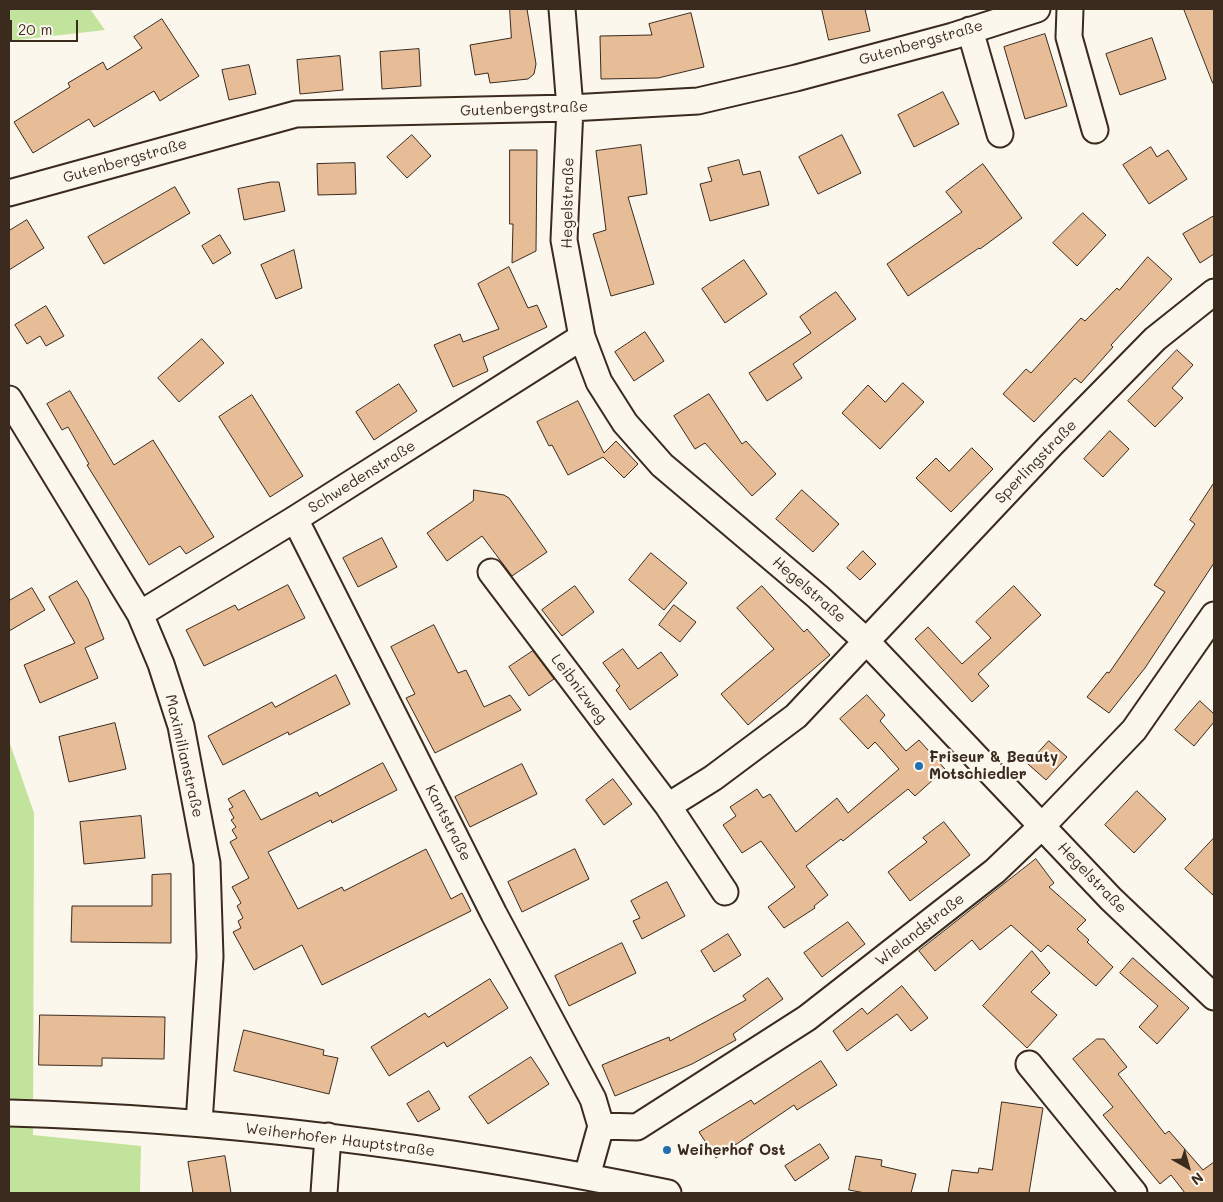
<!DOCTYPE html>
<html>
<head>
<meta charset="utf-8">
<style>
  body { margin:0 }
  #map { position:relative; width:1223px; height:1202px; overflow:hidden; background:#fbf7ec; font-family:Mali,sans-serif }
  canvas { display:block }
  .frame { position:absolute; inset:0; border:10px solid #3b2a1e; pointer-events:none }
  .north { position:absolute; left:1163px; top:1142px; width:50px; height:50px; -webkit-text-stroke:4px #fbf7ec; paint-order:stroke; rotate:142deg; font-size:14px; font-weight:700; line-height:20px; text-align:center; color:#3b2a1e }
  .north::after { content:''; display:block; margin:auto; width:18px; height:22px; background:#3b2a1e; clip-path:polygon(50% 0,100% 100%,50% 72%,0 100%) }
  .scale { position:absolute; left:10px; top:20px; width:68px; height:22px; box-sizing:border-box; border:2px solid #3b2a1e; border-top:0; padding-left:6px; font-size:15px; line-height:18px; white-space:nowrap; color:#3b2a1e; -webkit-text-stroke:4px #fbf7ec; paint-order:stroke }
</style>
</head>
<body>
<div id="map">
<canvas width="1223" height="1202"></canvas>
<div class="frame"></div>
<div class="north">N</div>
<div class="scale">20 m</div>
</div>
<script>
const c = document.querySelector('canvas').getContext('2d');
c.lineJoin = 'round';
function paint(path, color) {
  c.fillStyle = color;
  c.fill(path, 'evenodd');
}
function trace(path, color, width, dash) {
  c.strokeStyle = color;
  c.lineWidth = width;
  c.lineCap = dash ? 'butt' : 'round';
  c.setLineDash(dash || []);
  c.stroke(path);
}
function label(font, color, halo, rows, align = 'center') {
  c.font = font + ' Mali,sans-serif';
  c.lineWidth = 4.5;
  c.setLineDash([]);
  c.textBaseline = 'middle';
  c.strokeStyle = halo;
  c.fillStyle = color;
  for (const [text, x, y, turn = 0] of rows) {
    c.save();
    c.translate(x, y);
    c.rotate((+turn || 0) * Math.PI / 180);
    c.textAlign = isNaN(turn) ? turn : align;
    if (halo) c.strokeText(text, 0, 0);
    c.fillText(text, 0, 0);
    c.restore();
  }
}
paint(new Path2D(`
  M9 9H90L105 30 9 41Z
  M9 741 34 813 33 1135 141 1146 140 1193H9Z`), '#c1e39c');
const building = new Path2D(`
  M510 9H527L536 64 534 74 528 79 490 83 488 73 475 75 470 45 511 38Z
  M822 9H865L870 31 829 40Z
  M1184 9H1214V82L1213 83Z
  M691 13 704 67 658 78 601 79 600 36 652 35 649 24Z
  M162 19 199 76 160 101 154 91 94 127 89 119 33 153 14 122 70 87 68 83 103 62 107 70 142 48 134 37Z
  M1045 34 1067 106 1025 119 1004 47Z
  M1152 38 1166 79 1120 95 1106 54Z
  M419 49 421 86 382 89 380 52Z
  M340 56 343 90 300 94 297 60Z
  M249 65 256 94 229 100 222 70Z
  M943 92 959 124 914 147 898 115Z
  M412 135 431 156 407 178 387 157Z
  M842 135 861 173 818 194 799 157Z
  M641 145 647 194 628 197 654 284 611 296 593 234 606 230 596 151Z
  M1151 147 1157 157 1168 150 1187 179 1149 204 1123 165Z
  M510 150H537L536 251 512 263 513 224H510Z
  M739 160 743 175 760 171 769 205 710 221 700 184 712 181 708 168Z
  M355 163 356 194 318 195 317 164Z
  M983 164 1022 218 980 249 979 248 908 296 887 264 962 212 946 192Z
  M271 182H279L285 211 244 220 238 189Z
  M175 187 190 213 104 264 88 237Z
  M1083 213 1106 235 1077 266 1053 243Z
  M1214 216V254L1200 263 1183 234Z
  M27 220 44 248 9 270V231Z
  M220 235 231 253 213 264 202 246Z
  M294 250 302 288 276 299 261 265Z
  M1148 257 1172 279 1111 345 1113 347 1081 383 1075 378 1034 422 1003 394 1026 369 1031 373 1081 318 1085 321 1117 288 1119 290Z
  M744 260 767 294 725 323 702 289Z
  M509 267 528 308 537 305 547 327 483 357 488 371 453 387 434 345 460 334 463 342 499 329 478 284Z
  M836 292 856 319 793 364 802 378 767 401 749 373 811 333 800 317Z
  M46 306 64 336 46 346 40 336 27 344 15 325Z
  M645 332 664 361 634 381 615 352Z
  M202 339 224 363 179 402 158 378Z
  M1177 350 1193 365 1172 388 1183 398 1155 427 1128 401Z
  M903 383 924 402 880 449 842 413 868 385 885 402Z
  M399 384 417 411 374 440 356 412Z
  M70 391 114 465 153 440 214 537 186 554 180 546 149 565 87 465 89 464 68 427 62 430 47 404Z
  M709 394 742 444 746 441 776 474 752 496 705 443 695 449 674 416Z
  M252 395 303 476 270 497 219 417Z
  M578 401 604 453 616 441 638 464 624 478 603 457 568 475 552 445 549 446 537 422Z
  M1110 431 1129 449 1103 477 1084 459Z
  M972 448 993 469 951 512 916 478 936 458 949 471Z
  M1214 483V563L1145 668 1109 713 1087 697 1107 672 1109 673 1165 592 1154 585 1195 524 1190 520Z
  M474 490 504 495 509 498 547 552 512 576 482 536 447 561 427 533 473 501Z
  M802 490 839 524 813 552 776 519Z
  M382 538 397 567 358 587 343 558Z
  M863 551 876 564 860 580 847 568Z
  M651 553 687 583 664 610 629 580Z
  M77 581 88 599 104 639 85 648 98 678 40 703 24 665 75 643 49 597Z
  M288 585 305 618 204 666 186 630 235 605 238 610Z
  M575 586 594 612 562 636 542 610Z
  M762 586 804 632 807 629 830 655 748 725 721 694 774 649 737 608Z
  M1014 586 1041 615 978 674 989 686 972 702 915 639 928 627 962 664 991 638 976 622Z
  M32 588 45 610 9 631V601Z
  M674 605 696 622 680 642 659 625Z
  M434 625 458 673 466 670 484 707 510 695 521 710 435 753 406 698 415 694 391 647Z
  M623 649 638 669 661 652 678 675 630 710 616 690 620 686 603 663Z
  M533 651 554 679 529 696 509 667Z
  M336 675 350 704 289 735 288 732 223 765 208 736 272 702 275 707Z
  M867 695 885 715 880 721 906 751 919 740 945 769 915 796 908 789 843 841 841 839 806 866 828 895 814 906 815 908 784 928 768 907 795 887 761 841 742 853 723 825 736 816 730 807 757 789 763 798 770 794 796 832 837 798 848 813 899 769 875 742 868 749 840 719Z
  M1200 701 1214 714V722L1194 746 1175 730Z
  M115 723 126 769 69 782 59 737Z
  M1049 741 1067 757 1046 780 1028 764Z
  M383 763 397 790 332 823 331 820 268 852 298 909 342 887 344 891 426 849 451 899 462 893 471 911 322 985 302 945 254 970 233 932 241 928 238 921 243 918 237 906 241 903 232 887 249 878 230 842 237 838 232 830 236 827 231 820 234 818 229 809 233 807 228 799 244 790 261 820 317 792 319 796Z
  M522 764 537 794 470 827 455 797Z
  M613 779 632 804 604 825 586 800Z
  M1137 791 1166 819 1134 853 1105 825Z
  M141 816 145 858 84 864 80 822Z
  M944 822 970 855 910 901 888 872 927 842 923 838Z
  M1214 838V896L1185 869Z
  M575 849 589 879 522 912 508 882Z
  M1036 859 1054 883 1049 887 1086 920 1077 929 1089 940 1087 942 1113 967 1096 986 1048 945 1041 952 1011 925 980 950 972 940 935 971 919 951Z
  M171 874V943L71 942 72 906H152V875Z
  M667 882 685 916 642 939 633 921 640 918 631 901Z
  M848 922 865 944 822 977 804 953Z
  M728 934 741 955 714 972 701 951Z
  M622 943 636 973 569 1006 555 976Z
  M1032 951 1050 973 1031 992 1057 1015 1027 1048 983 1006Z
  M1133 958 1189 1008 1157 1044 1139 1027 1158 1006 1120 973Z
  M768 978 783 999 733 1034 736 1040 692 1064 615 1096 602 1065 669 1037 670 1041 746 1000 743 996Z
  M490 979 508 1008 447 1047 444 1042 389 1076 371 1047 425 1013 428 1017Z
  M902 986 928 1018 911 1031 897 1014 847 1051 833 1031 862 1008 867 1014Z
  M40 1015 165 1017 164 1059 102 1058V1066L39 1065Z
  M244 1030 324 1050 323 1055 338 1058 329 1094 234 1071Z
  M1097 1039H1104L1127 1067 1118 1074 1165 1134 1169 1131 1203 1170 1214 1162V1193H1185L1171 1175 1160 1184 1103 1115 1113 1107 1073 1059Z
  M531 1057 549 1084 488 1124 469 1097Z
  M821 1061 837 1085 797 1110 794 1105 716 1158 699 1132 751 1100 754 1104Z
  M429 1091 440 1109 418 1122 407 1104Z
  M1002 1102 1043 1108 1029 1193H948L952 1170 978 1173 979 1168 992 1170Z
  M820 1144 829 1158 795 1181 785 1166Z
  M225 1156 231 1193H193L188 1162Z
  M856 1156 882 1160 881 1166 916 1174 911 1193H865L849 1190Z`);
paint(building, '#e7bd97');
trace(building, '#3b2a1e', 1);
const minor = new Path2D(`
  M562 9 570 108 564 240 582 337 599 382 625 423 662 465 818 597 867 642 1111 899 1214 997
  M1070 9 1069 37 1095 130
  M970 30 1000 134
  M9 193 296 114 570 108 698 101 796 78 953 36 1037 9
  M9 399 140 614 161 664 181 726 207 863 210 957 199 1123
  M295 519 494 914 593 1099 601 1126
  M491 572 668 806 725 892
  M140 614 295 519 582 337
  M668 806 713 778 796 716 1051 445 1155 339 1214 292
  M1029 1064 1134 1193
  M9 1113C230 1119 451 1148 668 1193
  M601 1126 637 1127 807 1018 995 871 1042 826 1134 730 1214 615
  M587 1176 601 1126
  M324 1193 328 1136`);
trace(minor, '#3b2a1e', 29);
trace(minor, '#fbf7ec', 25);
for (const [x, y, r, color] of [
  [919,766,5,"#1f6fb2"],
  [667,1150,5,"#1f6fb2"]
]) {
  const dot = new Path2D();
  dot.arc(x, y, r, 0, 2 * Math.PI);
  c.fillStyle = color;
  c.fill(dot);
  trace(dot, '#fbf7ec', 2);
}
label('15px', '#3b2a1e', '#fbf7ec', [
  ["Gutenbergstraße",921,43,-16],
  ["Gutenbergstraße",524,109,-2],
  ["Gutenbergstraße",125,161,-16],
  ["Hegelstraße",568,203,-89],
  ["Sperlingstraße",1036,462,-46],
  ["Schwedenstraße",362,477,-32],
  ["Hegelstraße",809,590,41],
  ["Leibnizweg",579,689,53],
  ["Maximilianstraße",184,756,77],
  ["Kantstraße",448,823,63],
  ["Hegelstraße",1092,878,46],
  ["Wielandstraße",920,930,-38],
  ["Weiherhofer Hauptstraße",340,1140,7]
]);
label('bold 15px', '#3b2a1e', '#fbf7ec', [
  ["Friseur & Beauty",929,757],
  ["Motschiedler",929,774],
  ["Weiherhof Ost",677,1150]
], 'left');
</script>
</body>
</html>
